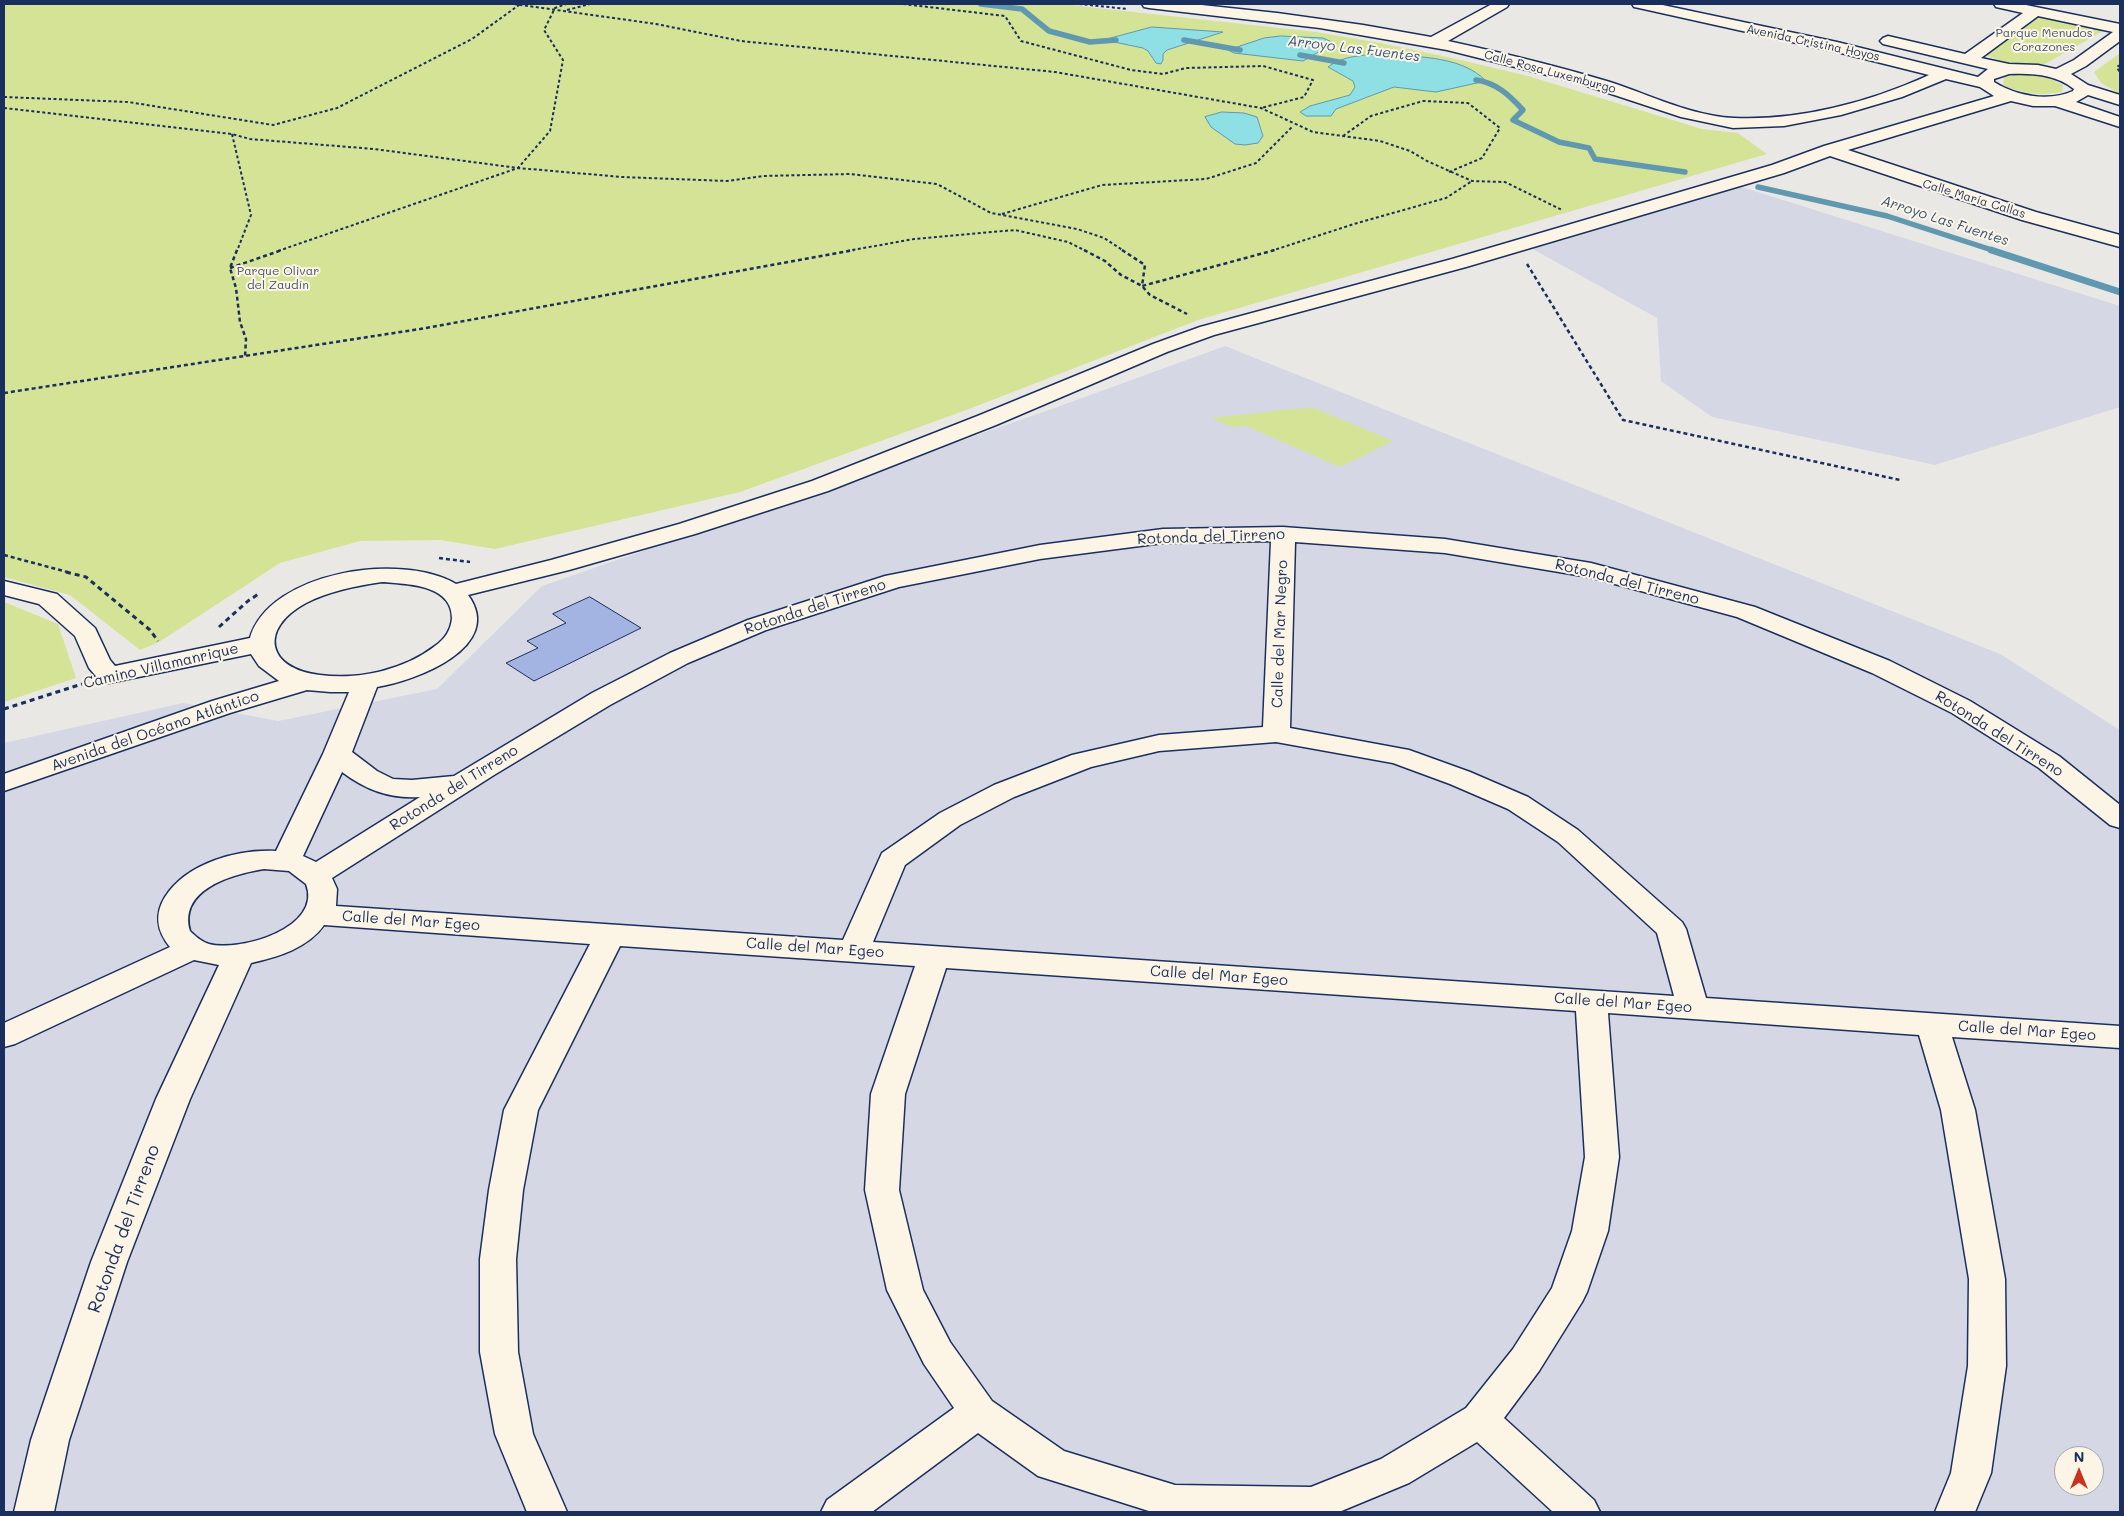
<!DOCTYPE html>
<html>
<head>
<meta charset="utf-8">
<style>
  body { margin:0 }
  #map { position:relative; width:2124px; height:1516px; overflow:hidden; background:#eae8e5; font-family:Mali,sans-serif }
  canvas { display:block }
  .frame { position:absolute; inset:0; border:5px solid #1b2f5e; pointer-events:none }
  .north { position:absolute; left:2054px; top:1446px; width:50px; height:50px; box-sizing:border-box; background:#fcf5e5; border:1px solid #a2a6af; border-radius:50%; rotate:0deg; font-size:14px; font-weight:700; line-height:20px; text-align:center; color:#1b2f5e }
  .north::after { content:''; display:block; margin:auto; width:18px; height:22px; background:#c8321e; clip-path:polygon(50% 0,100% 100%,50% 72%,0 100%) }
</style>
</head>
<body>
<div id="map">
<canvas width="2124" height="1516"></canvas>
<div class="frame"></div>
<div class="north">N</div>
</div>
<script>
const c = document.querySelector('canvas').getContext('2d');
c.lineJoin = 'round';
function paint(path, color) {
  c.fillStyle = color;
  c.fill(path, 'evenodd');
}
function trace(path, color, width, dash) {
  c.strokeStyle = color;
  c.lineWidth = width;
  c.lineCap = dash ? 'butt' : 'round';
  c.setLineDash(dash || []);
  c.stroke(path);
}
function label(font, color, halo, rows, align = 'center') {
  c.font = font + ' Mali,sans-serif';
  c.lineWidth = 4;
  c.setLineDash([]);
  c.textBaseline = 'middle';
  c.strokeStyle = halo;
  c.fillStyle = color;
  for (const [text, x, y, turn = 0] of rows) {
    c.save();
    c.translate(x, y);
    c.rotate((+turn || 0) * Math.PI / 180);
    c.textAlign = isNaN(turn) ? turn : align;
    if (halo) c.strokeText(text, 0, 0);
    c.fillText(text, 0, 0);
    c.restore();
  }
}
paint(new Path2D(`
  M1729 183 2120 306V407L1935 465 1712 417 1661 381 1657 318 1522 243Z
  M1225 346 2000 654 2120 730V1512H4V743L183 703 278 721 437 689 542 586 1049 410ZM2064 1456H2094V1486H2064Z`), '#d5d8e4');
paint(new Path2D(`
  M4 4H1061L1316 32 1380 43 1452 58 1528 76 1702 129 1738 133 1767 154 1198 320 969 409 740 492 495 549 440 540 360 541 280 563 159 642 140 650 70 595 4 577Z
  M2039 16 2105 30 2045 64H2007L1986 55Z
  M2120 53V94L2101 83 2094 72Z
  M2022 74 2047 77 2063 85 2062 92C2040 96 2023 94 2003 85L2004 77Z
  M1314 408 1393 441 1340 467 1246 426 1231 427 1211 418 1292 409Z
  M4 602 58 624 76 678 4 702Z`), '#d5e396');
const water = new Path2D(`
  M1152 27 1223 32 1167 50 1163 54V60L1161 64 1156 63 1148 51 1143 48 1104 40Z
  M1281 36 1323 38 1334 43 1303 61 1234 53 1228 50 1264 38Z
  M1376 54C1411 57 1460 54 1486 81L1436 92 1394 87 1336 109 1331 116H1306L1300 112 1310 106 1350 95 1355 87 1353 81 1328 67C1342 56 1359 56 1376 54Z
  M1222 112 1244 113 1257 117 1263 136 1258 143 1245 145 1235 144 1211 127 1205 117Z`);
paint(water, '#8ee0e5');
trace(water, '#6099af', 1);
trace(new Path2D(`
  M981 4 1022 9 1049 31 1090 42 1116 40
  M1184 40 1240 50
  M1300 55 1344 63
  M1476 80C1497 83 1509 95 1523 110L1513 120 1559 142 1589 148 1595 159 1685 172
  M1758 187 1887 216 1995 251`), '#6099af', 5.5);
trace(new Path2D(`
  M1991 250 2120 292`), '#6099af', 7);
const building = new Path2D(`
  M590 597 641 628 534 681 506 663 538 648 527 641 566 623 553 614Z`);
paint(building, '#a3b4e3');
trace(building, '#1b2f5e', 1);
const minor = new Path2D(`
  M1142 4H1192L1277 13 1363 25 1431 37 1492 4H1509L1507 7 1448 41C1503 53 1557 66 1610 82 1650 95 1692 116 1734 118 1799 121 1870 102 1929 75L1837 52 1639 8 1634 7 1632 4H1658L1837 42 1978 77 1988 69 1883 44 1880 41 1883 38 1888 36 1965 54 2023 13 1996 7 1994 4H2021L2120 24V41L2086 66 2071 74 2088 85 2120 95V105L2088 95 2076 102 2120 117V127L2055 106H2033L2011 101 1848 150 2036 212 2120 235V247L2022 220 1830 156 1784 173 1466 267 1214 335 1167 352 996 425 828 491 695 534 569 570 468 595C506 647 415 681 377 687L352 752 377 771 393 779 412 780 454 776 592 693 670 653 748 620 885 576 1040 545 1163 529 1283 527 1445 539 1591 563 1755 607 1890 661 1970 701 2059 756 2120 805V828L2110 825 2039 768 1952 713 1872 673 1737 617 1589 577 1445 553 1295 542 1290 728 1409 750 1470 772 1528 797 1578 830 1682 922 1686 929 1706 998 2120 1026V1048L1952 1037 1975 1110 2005 1279 2006 1366 1991 1473 1975 1512H1935L1951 1473 1968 1366 1969 1279 1941 1110 1919 1035 1608 1013 1619 1157 1608 1231 1587 1292 1582 1302 1539 1371 1504 1418 1594 1500 1600 1512H1553L1477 1442 1409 1483 1339 1512H1152L1038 1476 978 1433 872 1512H821L827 1500 954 1408 924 1364 887 1290 865 1190 871 1094 915 966 620 946 538 1110 523 1190 516 1259 518 1352 533 1434 567 1512H527L495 1434 480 1352V1259L489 1190 504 1110 590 944 324 925C308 948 278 957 251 963L190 1099 127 1262 69 1440 54 1512H14L31 1440 91 1262 156 1099 219 965 194 960 15 1044 4 1047V1023L170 947C157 931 154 915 165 897 187 863 237 849 276 851L323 754 349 692H330L307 690 230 713 4 791V774L212 701 279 681 259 666 251 654 109 683 100 681 89 668 75 636 39 604 4 595V581L57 594 95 628 110 660 115 666 250 638C270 571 402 552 456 584L551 560 679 524 812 481 980 415 1153 344 1200 327 1452 259 1772 165 1824 146 1994 96 1980 87 1946 79 1902 97 1841 115 1784 126 1733 128 1681 117 1575 82 1447 50 1320 28 1149 8 1144 7ZM2038 16 2113 32 2074 60 2056 69 2038 65 2009 64 1981 58ZM2009 74C2032 73 2055 74 2074 89L2073 91C2049 102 2016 96 1994 82V79ZM1271 541 1263 727 1159 735 1072 755 994 785 940 813 882 853 843 940 336 906 337 889 332 878 494 775 610 705 688 663 766 630 899 587 1040 559 1163 543ZM382 582C406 584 452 584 452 618 451 630 445 639 435 646 404 670 359 680 320 675 267 669 258 629 306 603 329 591 356 586 382 582ZM1276 742 1393 763 1450 784 1508 809 1558 842 1657 933 1674 996 873 942 905 865 960 825 1014 797 1091 767 1159 751ZM342 772C366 790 390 799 420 797L316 862 303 856ZM264 869 289 871 306 884C323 928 240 952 209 944 202 942 195 936 190 931 178 889 233 874 264 869ZM946 968 1576 1011 1585 1157 1572 1231 1552 1288 1513 1349 1466 1408 1381 1459 1311 1487 1175 1485 1064 1451 992 1401 950 1342 923 1290 899 1190 905 1094Z`);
trace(minor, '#1b2f5e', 3);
trace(new Path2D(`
  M514 4 656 24 741 41 1055 72 1261 108 1313 132 1380 141 1410 151 1427 161 1472 181 1505 182 1562 210
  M903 4 1005 16 1021 41 1131 70 1163 74 1186 68 1263 66 1313 80 1304 97 1261 108
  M1079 4 1128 9
  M567 10 590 4
  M2120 65 2117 67 2120 73
  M4 97 128 102 273 125 337 108 472 39 519 5
  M4 108 232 134 250 139 374 149 518 168 622 177 727 181 763 176 850 174 937 184 991 213 1077 229 1104 238 1124 251
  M232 134 251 215 237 251
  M1343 136 1371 116 1423 101 1468 103 1500 128 1482 158 1449 172
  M1002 214 1102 185 1206 179 1256 163 1292 127
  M278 251 518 168 550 131 563 60 544 30 555 8 566 4
  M847 251 914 239 1015 230 1068 242 1086 251
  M1271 251 1354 224 1446 198 1472 181`), '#1b2f5e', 2, [3, 2.5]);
trace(new Path2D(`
  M237 250 230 268 236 288 240 322 246 339 245 357
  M1084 250 1105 261 1121 275 1142 286 1150 295 1187 314
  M1122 250 1145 265 1142 286 1275 250
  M1527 264 1623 420 1900 480
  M230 268 282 250
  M4 393 420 329 854 250
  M4 555 71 573
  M439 558 470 562`), '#1b2f5e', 2.5, [4, 3]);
trace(new Path2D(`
  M66 572 86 577 150 630 158 641
  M219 627 248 601 260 593
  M4 709 82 684`), '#1b2f5e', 3, [5, 4]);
paint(minor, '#fcf5e5');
label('12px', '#405369', '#fcf5e5', [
  ["Parque Menudos",2044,33],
  ["Corazones",2044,47],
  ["Parque Olivar",278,271],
  ["del Zaudín",278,285]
]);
label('12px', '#1b2f5e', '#fcf5e5', [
  ["Avenida Cristina Hoyos",1813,43,12],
  ["Calle Rosa Luxemburgo",1550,72,15],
  ["Calle María Callas",1974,199,17]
]);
label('italic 14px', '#325279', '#fcf5e5', [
  ["Arroyo Las Fuentes",1354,49,7],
  ["Arroyo Las Fuentes",1945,221,18]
]);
label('15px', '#1b2f5e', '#fcf5e5', [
  ["Rotonda del Tirreno",1211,537,-2],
  ["Rotonda del Tirreno",1627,582,14],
  ["Rotonda del Tirreno",815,607,-18],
  ["Calle del Mar Negro",1280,634,-88],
  ["Camino Villamanrique",161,666,-13],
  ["Avenida del Océano Atlántico",155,731,-19],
  ["Rotonda del Tirreno",1999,734,32],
  ["Rotonda del Tirreno",454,788,-32],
  ["Calle del Mar Egeo",411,921,4],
  ["Calle del Mar Egeo",815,948,4],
  ["Calle del Mar Egeo",1219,976,4],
  ["Calle del Mar Egeo",1623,1003,4],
  ["Calle del Mar Egeo",2027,1031,4]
]);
label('18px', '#1b2f5e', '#fcf5e5', [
  ["Rotonda del Tirreno",124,1229,-70]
]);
</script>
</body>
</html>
